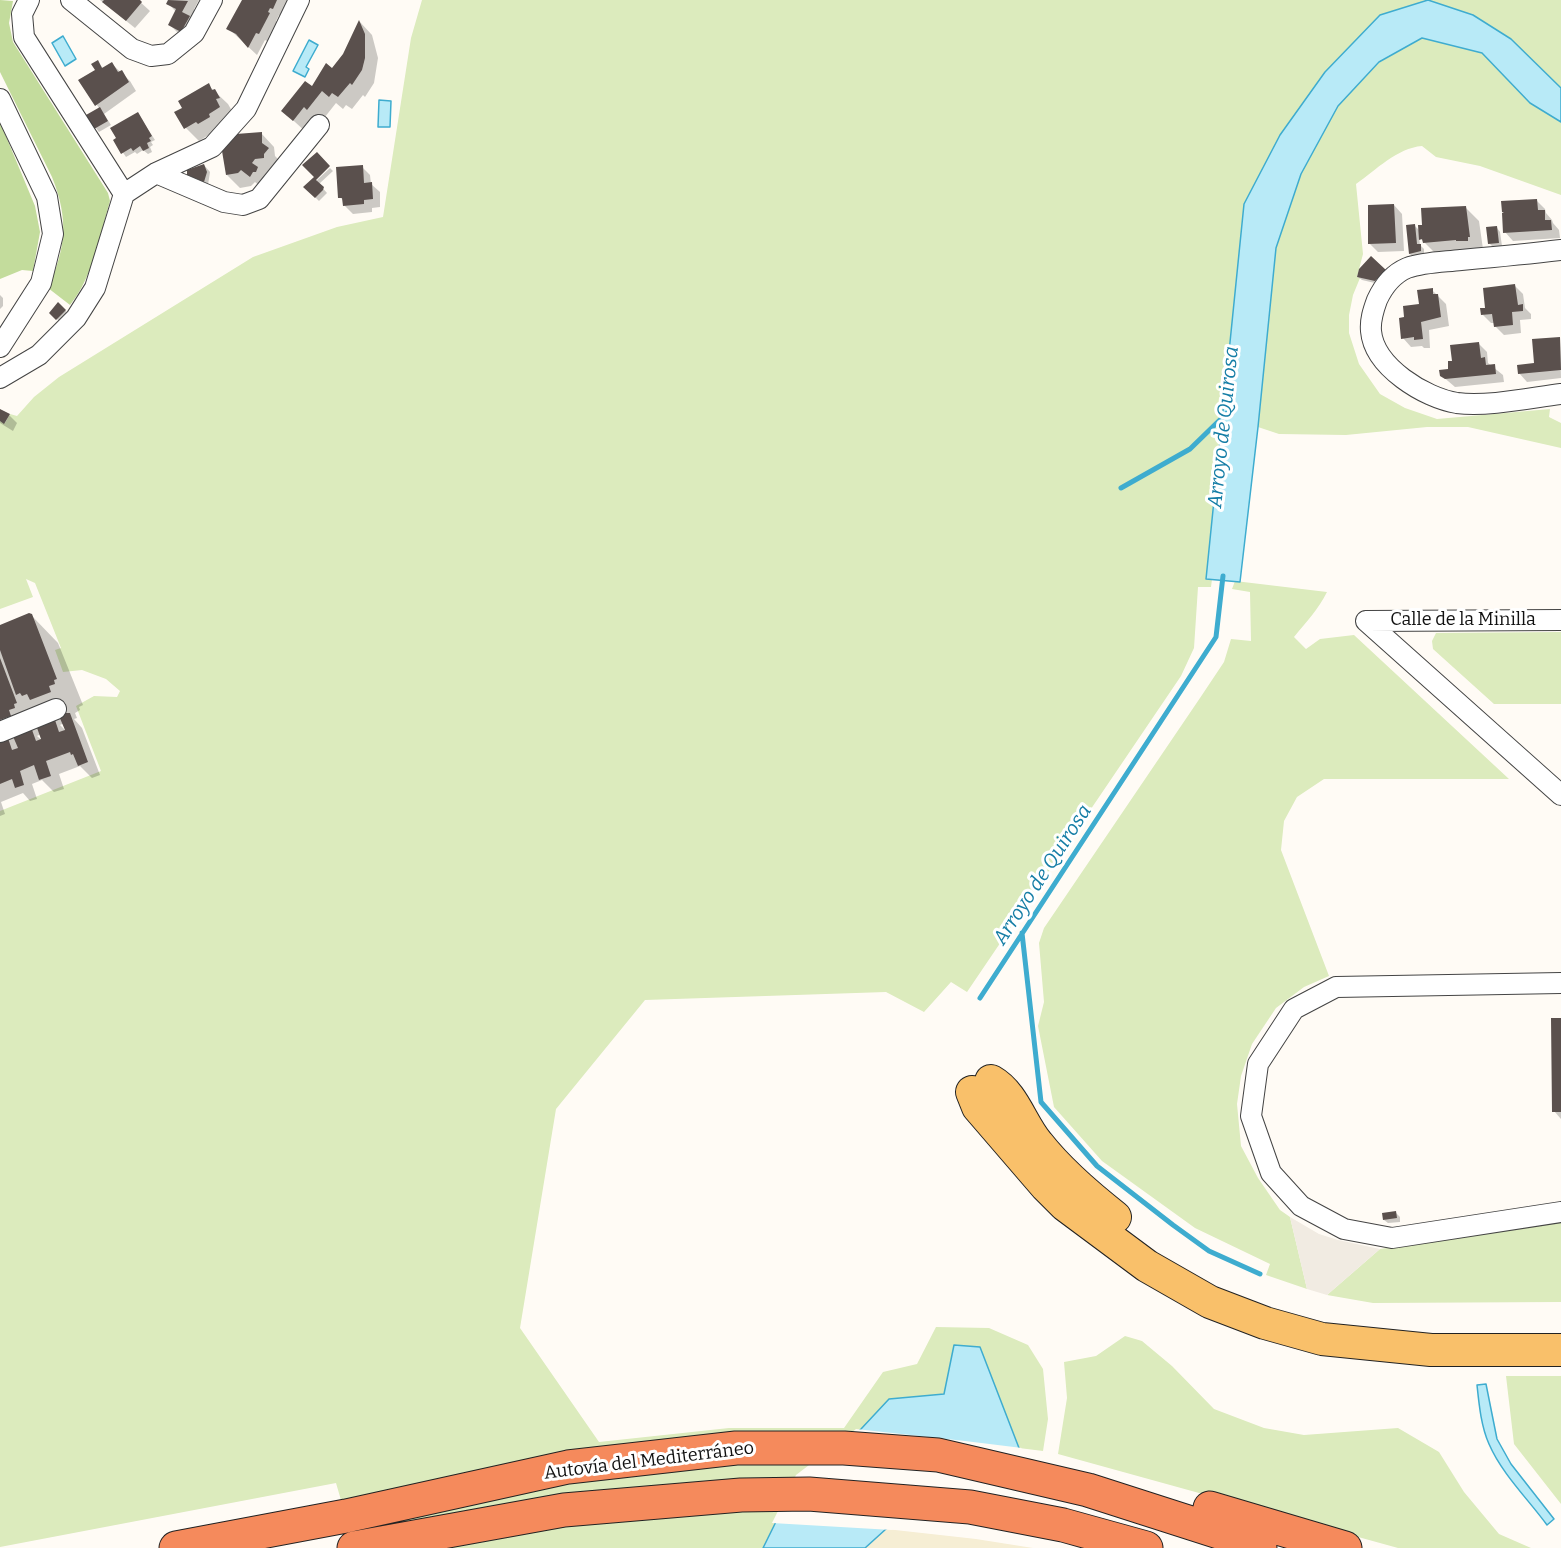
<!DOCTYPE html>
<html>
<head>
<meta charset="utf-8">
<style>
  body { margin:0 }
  canvas { display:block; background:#fffbf5 }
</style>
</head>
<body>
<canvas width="1561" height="1548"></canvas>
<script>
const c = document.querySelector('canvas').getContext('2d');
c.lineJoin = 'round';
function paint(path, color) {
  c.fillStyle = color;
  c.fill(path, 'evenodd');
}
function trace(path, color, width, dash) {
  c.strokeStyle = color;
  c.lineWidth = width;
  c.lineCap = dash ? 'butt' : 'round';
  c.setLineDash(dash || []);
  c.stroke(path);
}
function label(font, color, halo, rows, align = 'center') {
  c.font = font + ' Bitter,serif';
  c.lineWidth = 6;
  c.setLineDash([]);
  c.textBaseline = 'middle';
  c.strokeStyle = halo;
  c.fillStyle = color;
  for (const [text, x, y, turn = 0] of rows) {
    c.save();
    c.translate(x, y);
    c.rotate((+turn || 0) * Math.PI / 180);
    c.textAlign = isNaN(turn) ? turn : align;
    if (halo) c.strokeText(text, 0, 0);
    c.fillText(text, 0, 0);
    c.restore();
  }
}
paint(new Path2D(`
  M886 1529 976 1539 1033 1548H865Z`), '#f6eed4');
paint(new Path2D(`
  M422 0H1561V88L1511 39 1473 15 1325 72 1280 135 1244 204 1207 579H1212L1211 587H1198L1194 648 1181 676 967 992 951 982 924 1012 886 992 645 1000 556 1109 520 1328 599 1442 729 1428H844L883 1372 917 1364 936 1327 989 1328 1028 1345 1043 1369 1048 1419 1043 1451 1019 1448 980 1347 944 1394 889 1400 861 1429 798 1477 763 1548H355L336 1483 0 1547V811L101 771 76 706 94 696 117 697 120 691 106 679 82 670 63 672 55 650 61 648 35 583 26 579 33 597 0 609V421L5 423 10 414 17 416 34 397 59 377 253 257 337 227 383 217 411 38Z
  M1422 38 1482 53 1530 103 1561 122V195L1480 166 1436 157 1422 146C1397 148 1376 170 1356 184L1363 254 1357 277 1360 278 1353 295 1349 315V333L1359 364 1380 394 1405 408 1437 419 1550 409 1549 417 1561 423V448L1468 427H1427L1346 435 1279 434 1258 427 1276 248 1301 174 1338 106 1380 62Z
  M1235 581 1327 592C1318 610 1306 622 1294 637L1306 649 1320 639 1354 635 1509 779H1324L1297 797 1284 821 1281 850 1329 976 1304 987 1276 1008 1252 1044 1241 1076 1237 1104 1241 1146 1258 1178 1280 1210 1290 1217 1307 1289 1266 1275 1270 1264 1195 1228 1102 1161 1054 1107 1038 1026 1044 1002 1039 943 1044 928 1200 698 1224 662 1231 639 1251 641 1250 592 1232 589Z
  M1561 632V704H1494L1433 649 1432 641 1436 633Z
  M1561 1222V1302L1373 1303 1327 1295 1380 1249Z
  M1125 1336 1142 1341 1172 1366 1214 1409 1264 1428 1304 1435 1398 1428 1439 1452 1464 1492 1499 1534 1531 1548H1398L1058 1454 1067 1398 1064 1362 1096 1356Z
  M1506 1376H1561V1504L1514 1444Z`), '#dcebbd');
paint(new Path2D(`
  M0 0 13 1 9 23 13 42 108 193 110 201C100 235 93 277 70 305L48 288C66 248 69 219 52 177L0 72Z
  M0 122 35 206 40 232 33 271 22 270 0 279Z`), '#c3dc9c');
paint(new Path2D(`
  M1290 1217 1319 1234 1338 1240 1380 1249 1327 1295 1307 1289Z`), '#f1ebe2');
const water = new Path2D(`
  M1428 0 1473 15 1511 39 1561 88V122L1530 103 1482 53 1422 38 1379 62 1338 106 1301 174 1276 248 1258 427 1240 582 1206 579 1244 204 1280 135 1325 72 1380 15Z
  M63 36 76 59 65 66 52 43Z
  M309 40 318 45 306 67 309 69 305 77 293 71Z
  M379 100 391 101 390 127H378Z
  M954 1345 980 1347 1019 1448 886 1529 865 1548H763L798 1477 861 1429 889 1399 944 1394Z
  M1486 1384 1497 1439 1511 1464 1554 1519 1547 1525C1528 1499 1502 1474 1489 1444 1481 1426 1479 1404 1477 1385Z`);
paint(water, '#b8eaf7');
trace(water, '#3eaccf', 1.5);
paint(new Path2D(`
  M856 1429 965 1441 1022 1448 967 1498 892 1530 772 1523 796 1475Z`), '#fffbf5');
paint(new Path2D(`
  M100 0H138L150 11 135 28Z
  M169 0H199L194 9 197 26 178 33 170 25 176 12 168 3Z
  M244 0H290L281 16 279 15 276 21 278 23 268 42 265 40 257 55 228 28Z
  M360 22 372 35 378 58 374 83 365 97 363 95 352 109 346 105 343 109 336 103 321 122 307 133 283 111 332 70 344 55Z
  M97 62 104 69 112 64 130 81 136 91 104 114 111 125 99 132 96 128 99 108 80 81 97 70Z
  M208 85 228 104 232 111 229 113 232 121 212 136 210 134 199 141 186 128 184 108Z
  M138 114 155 140 151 142 153 145 150 147 152 152 148 154 143 150 137 154 135 152 126 157 115 141Z
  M261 133 274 147 275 156 281 162 276 171H268L264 176 270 182 263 189 255 182 251 186 240 188 227 175Z
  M316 154 328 166 314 179 316 181 330 168 333 171 319 184 327 193 319 201 305 187 316 177 304 165Z
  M204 165 210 172 208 185 192 178 188 174Z
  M362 167 370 175 371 184 380 192V207L372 208V212L353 214 344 205V201L340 197Z
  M1537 201 1545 209 1546 213 1552 220 1553 223 1559 230 1560 238 1513 241 1505 232 1503 203Z
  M1394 205 1402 214 1404 251 1378 252 1369 243Z
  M1466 208 1479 221 1483 249 1437 255 1419 237 1420 245 1424 249V255L1414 258 1410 254 1408 226 1414 225 1420 231Z
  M1497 228 1500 232 1502 246 1493 247 1489 243Z
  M1371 258 1389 274 1379 284 1362 280 1358 277Z
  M1515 286 1523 294 1525 308 1531 314V319L1520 320 1521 333 1504 335 1495 326V323H1491L1483 315Z
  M1432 290 1446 304 1449 326 1429 330 1430 348H1424L1422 346 1411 347 1403 338 1406 318 1420 305Z
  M0 295 3 298V306L0 309Z
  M58 304 69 314 61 323 51 313Z
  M1560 338 1561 378 1527 382 1519 373 1536 364Z
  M1479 344 1487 352 1488 363 1503 375 1504 382 1455 387 1441 375 1450 371 1453 362Z
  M0 410 9 415 17 423 13 431 0 423Z
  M32 616 58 643 83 705 79 707 80 710 75 713 77 718 74 719 82 728 100 775 92 778 80 766 59 774 64 789 54 792 42 780 32 784 37 799 30 801 23 793 1 802 5 814 0 816V626ZM64 723 68 733 60 725ZM41 734 45 743 37 736Z
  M1561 1019V1119L1554 1111Z
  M1396 1213 1400 1217V1222L1388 1223 1384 1220Z`), '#0003');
trace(new Path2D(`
  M1121 488 1190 449 1227 413
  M1022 933 1041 1102 1097 1166 1173 1225 1209 1251 1260 1274
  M980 998 1216 637 1223 576`), '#3eaccf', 5);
paint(new Path2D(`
  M104 0H140L142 2 126 21 102 2Z
  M168 0 188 1 182 12 190 16 181 32 168 25 176 9 166 4Z
  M242 0H277L273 9 270 8 268 12 270 13 259 34 256 33 248 48 236 34 226 29Z
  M359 20 365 34V58L362 70 352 85 350 83 338 97 332 93 329 97 322 91 307 110 304 107 293 121 281 111 305 81 312 86 326 63 332 68 343 54Z
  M98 60 102 68 112 62 118 72 122 70 129 82 95 106 78 80 95 70 91 64Z
  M209 83 212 90 215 89 220 98 216 99 220 107 209 114 210 117 198 124 196 122 184 129 174 112 182 108 178 101Z
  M100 107 108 121 94 129 86 115Z
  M138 112 152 136 149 138 151 141 147 143 149 148 143 151 140 146 133 151 131 148 121 154 113 140 116 138 110 128Z
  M262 132V143L269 148 264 154V158L255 159 252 163 258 167 256 172H253L250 177 241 170 238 173 226 175 222 151 236 134Z
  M317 152 330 166 316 180 324 187 323 190 315 198 303 187 314 177 302 165Z
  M204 164 207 172 204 182 187 175V170Z
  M363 165 364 183 372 182 373 199 364 200V204L343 206 342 198H338L336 167Z
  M1537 199 1538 210H1545V220H1551L1552 230 1503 233 1502 213H1504L1502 212 1501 201Z
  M1394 204 1396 243 1368 244V205Z
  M1466 206 1470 237H1468V241H1456V240L1423 243 1422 239 1419 240 1418 225H1422L1421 208Z
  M1415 224 1417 244H1421V251L1409 254 1406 225Z
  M1497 226 1499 243 1488 244 1486 227Z
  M1371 256 1386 270 1375 281 1357 277 1359 269Z
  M1515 284 1518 305 1523 304V311L1512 312 1513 325 1494 327 1492 314 1481 315 1480 308H1485L1483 288Z
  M1433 288V294H1438L1441 317 1421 322 1423 339 1414 340V337L1401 339 1399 318 1404 317 1403 306 1419 304 1417 290Z
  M58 302 66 310 56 320 49 313Z
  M1560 337 1561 370 1518 374 1517 365 1534 363 1532 339Z
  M1479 342 1481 358 1485 357 1486 365 1495 364 1496 374 1445 379 1440 376 1439 370 1448 369V361H1452L1450 345Z
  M0 409 10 414 4 424 0 421Z
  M29 613 32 614 57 679 54 680 55 684 49 686 51 692 30 700 27 694 22 696 20 693 16 695 0 650V625Z
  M0 658 17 703 14 704 15 708 9 710 11 716 0 720Z
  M66 713H70L88 762 78 766 73 754 71 755 70 752 46 761 51 776 39 780 34 765 20 771 24 785 15 788 12 779 0 784V738L7 735 12 750 18 748 12 734 31 727 36 741 41 739 36 725 54 717 59 732 65 730 59 716Z
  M1551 1018H1561V1112H1552Z
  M1396 1211 1397 1218 1383 1220 1382 1213Z`), '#5a504d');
const minor = new Path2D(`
  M71 0 132 49 151 56 168 54 194 33 212 0
  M0 99 47 197 53 234 41 283 0 347
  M156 173 224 202 243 205 259 199 319 125
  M124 194 156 173 212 147 246 109 299 0
  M1561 250C1528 254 1495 257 1461 260 1444 262 1424 262 1407 268 1393 274 1383 287 1377 300 1373 311 1370 320 1371 331 1374 367 1425 398 1457 403 1487 407 1530 398 1561 394
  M0 378 39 355 76 318 95 288 124 194 24 37 22 14 29 0
  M1366 621 1561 795
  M1366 621 1561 620
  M0 732 56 709
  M1561 983 1336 987 1294 1009 1258 1064 1251 1116 1271 1173 1301 1206 1344 1229 1392 1238 1561 1212`);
const primary = new Path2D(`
  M991 1081C1014 1094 1021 1124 1038 1144 1060 1172 1087 1195 1115 1217
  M972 1092 978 1107 1046 1186 1065 1205 1147 1266 1210 1302 1265 1323 1322 1339 1431 1350H1561`);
const motorway = new Path2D(`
  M1210 1508 1345 1548
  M176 1548 346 1516 568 1467 736 1448H844L938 1455 1088 1490 1225 1534 1260 1548
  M354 1548 564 1510 741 1495 809 1494 970 1507 1063 1525 1146 1548`);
trace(minor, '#444', 22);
trace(primary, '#222', 34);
trace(motorway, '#222', 35);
trace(minor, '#fff', 20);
trace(primary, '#f9c06a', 32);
trace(motorway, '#f58a5c', 33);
label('18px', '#111', '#fff', [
  ["Calle de la Minilla",1463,620],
  ["Autovía del Mediterráneo",649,1461,-7]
]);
label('italic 20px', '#167ea6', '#fff', [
  ["Arroyo de Quirosa",1224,427,-84],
  ["Arroyo de Quirosa",1043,875,-57]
]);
</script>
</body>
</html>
